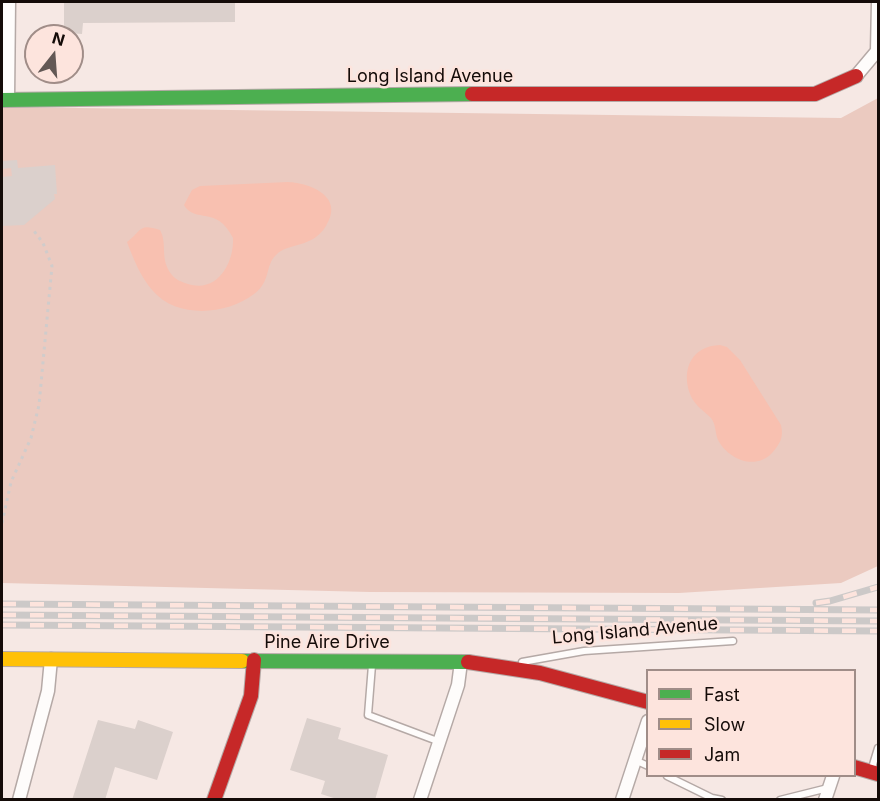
<!DOCTYPE html>
<html>
<head>
<meta charset="utf-8">
<style>
  body { margin:0 }
  #map { position:relative; width:880px; height:801px; overflow:hidden; background:#f6e8e4; font-family:Inter,sans-serif }
  canvas { display:block }
  .frame { position:absolute; inset:0; border:3px solid #140b08; pointer-events:none }
  .legend { position:absolute; left:646px; top:669px; width:210px; height:108px; box-sizing:border-box; background:#fde4dd; border:2px solid #a08d88; margin:0; padding:8px 10px; list-style:none; font-size:18px; color:#140b08 }
  .legend li { display:flex; align-items:center; gap:12px; height:30px }
  .legend b { width:30px; border:2px solid #a08d88 }
  .north { position:absolute; left:24px; top:24px; width:60px; height:60px; box-sizing:border-box; background:#fde4dd; border:2px solid #a08d88; border-radius:50%; rotate:17deg; font-size:16px; font-weight:700; line-height:24px; text-align:center; color:#140b08 }
  .north::after { content:''; display:block; margin:auto; width:21px; height:27px; background:#635855; clip-path:polygon(50% 0,100% 100%,50% 72%,0 100%) }
</style>
</head>
<body>
<div id="map">
<canvas width="880" height="801"></canvas>
<div class="frame"></div>
<ul class="legend">
<li><b style="height:8px;background:#4caf50"></b>Fast</li>
<li><b style="height:8px;background:#ffc107"></b>Slow</li>
<li><b style="height:8px;background:#c62828"></b>Jam</li>
</ul>
<div class="north">N</div>
</div>
<script>
const c = document.querySelector('canvas').getContext('2d');
c.lineJoin = 'round';
function paint(path, color) {
  c.fillStyle = color;
  c.fill(path, 'evenodd');
}
function trace(path, color, width, dash) {
  c.strokeStyle = color;
  c.lineWidth = width;
  c.lineCap = dash ? 'butt' : 'round';
  c.setLineDash(dash || []);
  c.stroke(path);
}
function label(font, color, halo, rows, align = 'center') {
  c.font = font + ' Inter,sans-serif';
  c.lineWidth = 5;
  c.setLineDash([]);
  c.textBaseline = 'middle';
  c.strokeStyle = halo;
  c.fillStyle = color;
  for (const [text, x, y, turn = 0] of rows) {
    c.save();
    c.translate(x, y);
    c.rotate((+turn || 0) * Math.PI / 180);
    c.textAlign = isNaN(turn) ? turn : align;
    if (halo) c.strokeText(text, 0, 0);
    c.fillText(text, 0, 0);
    c.restore();
  }
}
paint(new Path2D(`
  M878 98V566L841 583 679 593 370 592 2 583V107L841 118Z`), '#ebcac0');
paint(new Path2D(`
  M288 182C311 183 345 197 326 226 312 249 288 242 276 255 265 265 271 282 254 294 227 315 177 319 153 291 141 278 133 258 127 242 142 231 138 223 160 230 168 244 159 259 172 275 176 280 182 282 188 284 217 293 234 264 233 238 217 205 195 224 184 205L192 190 200 186Z
  M720 345 727 347 740 360 781 425C784 437 780 444 772 453 755 471 728 459 718 440 715 433 716 424 711 418 703 410 694 405 690 394 681 369 692 346 720 345Z`), '#f8c0b0');
paint(new Path2D(`
  M64 2H235V22L83 23 82 34 68 33 64 28Z
  M17 160 18 168 55 165 57 194H54L55 199 24 225 2 226V177L12 176 11 168 2 169V161Z
  M307 718 341 728 338 739 388 755 375 800H340L321 794 325 781 290 770Z
  M98 720 135 729 138 720 173 732 157 780 115 767 105 800H72Z`), '#dbd0cc');
const lane = new Path2D(`
  M522 662 584 651 733 641
  M372 665 368 715 440 742
  M635 760 648 766
  M871 771 878 748
  M667 776 712 798 722 800
  M780 800 828 788`);
const street = new Path2D(`
  M856 76 877 51 878 2
  M8 100 9 2
  M19 800 48 691 51 659
  M420 800 458 685 461 662
  M622 800 648 721
  M825 800 833 776`);
const fast = new Path2D(`
  M2 100 472 94
  M242 661 468 662`);
const slow = new Path2D(`
  M2 659 242 661`);
const jam = new Path2D(`
  M472 94H815L856 76
  M468 662 540 673 648 702
  M854 767 878 774
  M214 800 251 696 254 660`);
trace(lane, '#b5a9a6', 9);
trace(street, '#b5a9a6', 15);
trace(fast, '#b5a9a6', 16);
trace(slow, '#b5a9a6', 16);
trace(jam, '#b5a9a6', 16);
trace(new Path2D(`
  M2 523 11 482 31 438 39 405 52 266 43 243 34 231`), '#d0cccb', 3, [3, 4.5]);
trace(lane, '#fefcfb', 6);
trace(street, '#fefcfb', 12);
trace(fast, '#4caf50', 14);
trace(slow, '#ffc107', 14);
trace(jam, '#c62828', 14);
const rail = new Path2D(`
  M816 603 830 601 878 587
  M2 604 878 610
  M2 615 878 621
  M2 625 878 631`);
trace(rail, '#ccc9c8', 7);
trace(rail, '#fde4dd', 4.5, [14]);
label('18px', '#140b08', '#fde4dd', [
  ["Long Island Avenue",430,77],
  ["Long Island Avenue",635,631,-5],
  ["Pine Aire Drive",327,643]
]);
</script>
</body>
</html>
